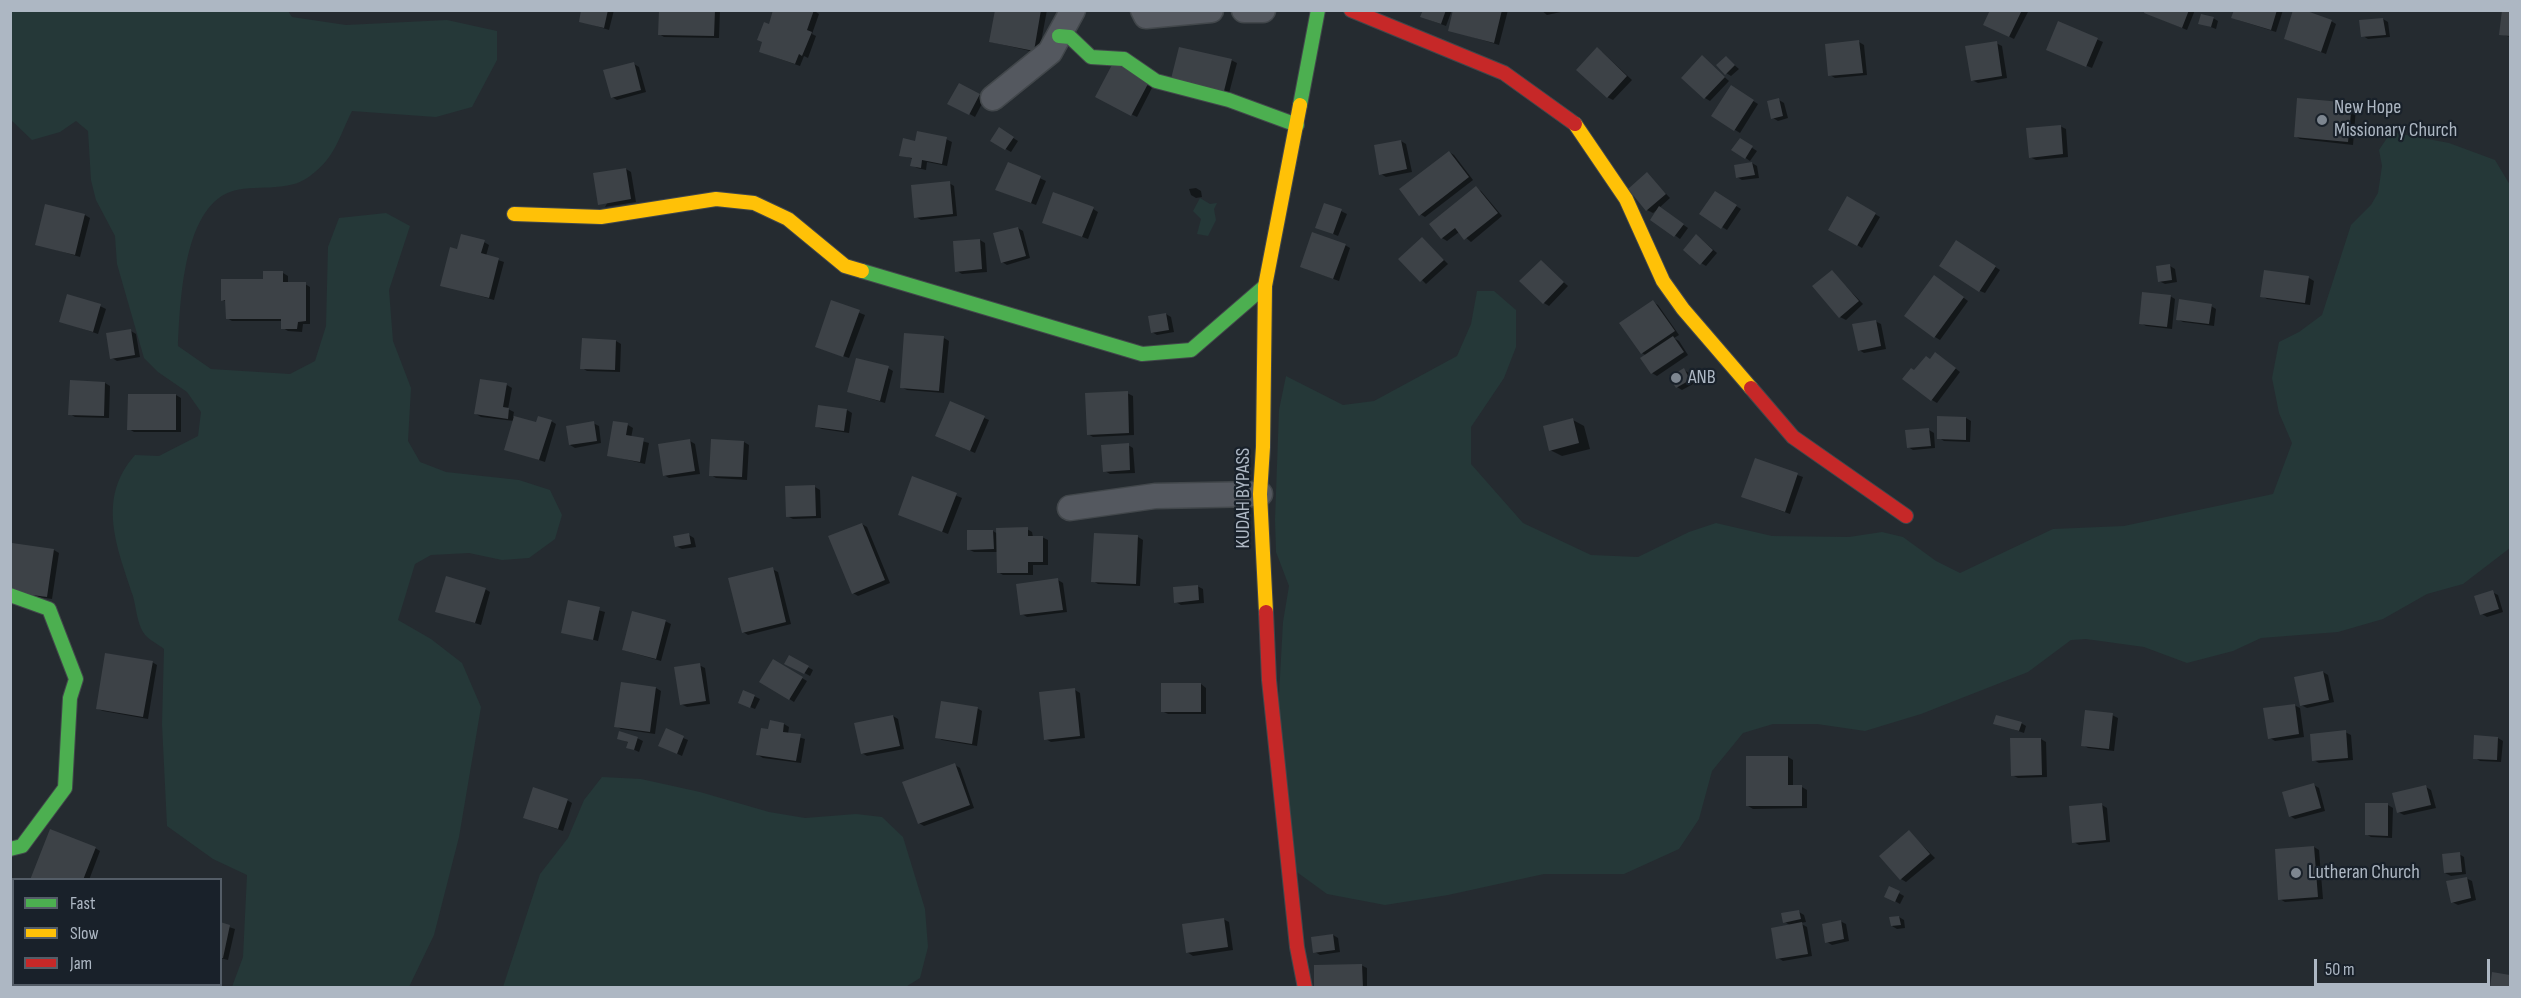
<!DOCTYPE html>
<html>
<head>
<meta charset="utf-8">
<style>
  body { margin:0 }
  #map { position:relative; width:2521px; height:998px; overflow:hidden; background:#252b30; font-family:"Sofia Sans Condensed",sans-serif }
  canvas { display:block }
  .frame { position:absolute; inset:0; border:12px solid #adb7c3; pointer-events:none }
  .legend { position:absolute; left:12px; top:878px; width:210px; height:108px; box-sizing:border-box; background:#19212a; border:2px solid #545d67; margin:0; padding:8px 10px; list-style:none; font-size:18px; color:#adb7c3 }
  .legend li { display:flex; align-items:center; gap:12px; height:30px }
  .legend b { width:30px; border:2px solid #545d67 }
  .scale { position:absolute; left:2314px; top:959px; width:176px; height:27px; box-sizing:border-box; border:3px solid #adb7c3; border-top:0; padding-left:8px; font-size:18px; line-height:21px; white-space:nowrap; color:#adb7c3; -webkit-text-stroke:4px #19212a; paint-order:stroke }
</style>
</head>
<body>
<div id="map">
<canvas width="2521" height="998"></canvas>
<div class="frame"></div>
<ul class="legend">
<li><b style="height:8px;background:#4caf50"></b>Fast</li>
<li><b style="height:8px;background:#ffc107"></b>Slow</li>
<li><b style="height:8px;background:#c62828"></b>Jam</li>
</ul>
<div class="scale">50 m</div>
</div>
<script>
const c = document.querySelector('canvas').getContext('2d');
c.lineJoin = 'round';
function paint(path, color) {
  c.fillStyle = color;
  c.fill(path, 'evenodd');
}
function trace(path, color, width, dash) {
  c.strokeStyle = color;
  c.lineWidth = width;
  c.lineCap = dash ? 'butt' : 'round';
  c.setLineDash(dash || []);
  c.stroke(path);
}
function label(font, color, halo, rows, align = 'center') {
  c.font = font + ' "Sofia Sans Condensed",sans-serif';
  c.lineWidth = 4.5;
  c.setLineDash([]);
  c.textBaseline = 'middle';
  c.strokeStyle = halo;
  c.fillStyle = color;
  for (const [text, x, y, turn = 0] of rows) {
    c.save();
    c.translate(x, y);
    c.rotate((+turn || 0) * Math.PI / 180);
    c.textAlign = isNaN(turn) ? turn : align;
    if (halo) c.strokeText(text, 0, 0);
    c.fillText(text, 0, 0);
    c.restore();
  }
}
paint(new Path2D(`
  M288 11 292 17 346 25 447 20 497 31V60L472 107 436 117 352 111C339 137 335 158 310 176 287 194 253 183 230 192 183 209 180 304 178 346L211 369 290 374 315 361 326 326 328 247 339 218 386 213 410 226 389 290 393 341 411 388 408 441 420 462 446 472 519 480 550 490 562 515 555 539 529 558 502 560 469 553 431 555 415 564 398 620 431 639 462 663 481 707 459 837 434 935 409 987H232L243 957 247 875 213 859 167 826 162 724 164 649C158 644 147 639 143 632 137 622 136 607 133 596 117 547 96 499 135 455L159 456 198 436 201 412 187 392 158 372 144 358 117 264 115 236 96 200 91 180 88 131 76 121 60 132 32 140 11 120V11Z
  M2391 132 2449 143 2495 160 2510 185V548L2463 584 2427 594 2383 619 2338 632 2261 638 2233 651 2187 663 2144 647 2086 639 2071 640 2028 672 1921 714 1865 731 1817 724H1773L1743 733 1712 771 1699 819 1679 849 1624 874H1544L1448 895 1385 905 1327 894 1294 870 1278 713 1283 622 1289 586 1276 552 1275 520 1279 410 1286 376 1343 405 1374 401 1457 356 1471 324 1477 291H1494L1516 310V347L1504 378 1471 427V464L1523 523 1591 555 1638 557 1689 532 1716 523 1772 536 1849 537 1882 532 1903 537 1936 561 1960 573 2053 529 2124 526 2273 494 2292 443 2279 413 2272 378 2279 342 2299 332 2322 315 2351 225 2371 205 2378 193 2382 166 2379 150Z
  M1200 198 1210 204 1217 203 1214 209 1216 220 1208 236 1197 234 1201 219 1193 211Z
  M602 777 641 779 700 792 769 812 805 818 856 814 882 817 903 837 925 909 928 947 920 978 904 988 503 987 540 874 568 838 584 800Z`), '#253838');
paint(new Path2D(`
  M583 10H614L609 30 580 21Z
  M660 10H720L719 38 664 37 659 34Z
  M813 10 819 14 812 34 816 36 808 58 804 56 800 66 766 54 770 26Z
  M996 10H1047L1039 53 991 42Z
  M1424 10H1452L1446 26 1427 19Z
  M1455 10H1508L1499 45 1449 30Z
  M1541 10H1570L1547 15Z
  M1992 10H2029L2014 39 1990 27Z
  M2146 10H2195L2187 30 2151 15Z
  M2235 10H2283L2276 32 2238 20 2233 17Z
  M2504 10H2510V37L2501 34Z
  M2213 18 2218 21 2216 29 2200 23Z
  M2383 19 2388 22 2390 37 2368 39 2363 36Z
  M2331 21 2336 24 2326 54 2285 39Z
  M2059 23 2103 42 2092 68 2053 52Z
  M1859 42 1864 45 1867 75 1835 78 1830 75Z
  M1996 43 2002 46 2007 78 1978 83 1972 80Z
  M1602 52 1632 80 1613 100 1607 97Z
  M1702 57 1729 81 1710 101 1705 98Z
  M1726 58 1739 69 1731 76 1726 73Z
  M1231 60 1237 63 1228 97 1177 85Z
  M634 64 639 67 646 92 617 100 612 97Z
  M1154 84 1137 117 1097 97Z
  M959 85 985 98 975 117 950 103Z
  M1731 87 1758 104 1740 133 1713 116Z
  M1779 100 1784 103 1788 118 1778 121 1773 118Z
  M2351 105 2356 108 2353 145 2300 139 2295 136Z
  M2060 126 2066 129 2068 157 2036 160 2030 157Z
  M999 129 1018 141 1011 152 992 141Z
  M946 139 952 142 947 166 927 162 926 170 917 168 912 165 913 159 901 155 916 143Z
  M1740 140 1757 151 1750 161 1734 150Z
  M1401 141 1406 144 1412 172 1386 177 1381 174Z
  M1449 152 1454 155 1473 180 1425 217 1420 214Z
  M1752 163 1757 166 1759 178 1742 180 1737 177Z
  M1009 164 1046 181 1036 205 1002 192Z
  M626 169 631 172 636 202 605 207Z
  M1647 174 1670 198 1659 208 1688 228 1680 239 1652 219 1659 208 1653 213 1647 210Z
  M949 183 954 186 957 216 921 220 916 217Z
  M1196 188 1201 191 1202 197 1196 198 1191 195 1189 189Z
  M1476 188 1481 191 1502 216 1471 242 1459 232 1447 241 1442 238 1431 224Z
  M1715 193 1741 209 1727 230 1701 214Z
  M1847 198 1880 217 1862 248 1830 229Z
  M1093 209 1098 212 1088 239 1049 225Z
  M1341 211 1347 214 1338 236 1317 227Z
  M85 215 90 218 80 257 37 244Z
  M1018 228 1023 231 1030 258 1007 265 1002 262Z
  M1423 239 1448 264 1426 284 1401 259Z
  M1701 239 1717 253 1706 266 1701 263Z
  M980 240 985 243 987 272 962 274 957 271Z
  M484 242 489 245 486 256 504 262 494 300 442 285Z
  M1345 245 1350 248 1339 281 1306 269Z
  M1962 245 2000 270 1985 293 1980 291Z
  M1541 262 1568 286 1549 306 1544 303Z
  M2170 266 2175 269 2177 282 2165 284 2159 281Z
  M1832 272 1863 304 1846 320 1840 317Z
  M2265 272 2309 278 2314 281 2310 305 2267 299 2262 296Z
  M283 273 288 276V284H305L310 287V324H303L302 332 288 331 283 328V321H232L227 318V302L223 300Z
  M1940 280 1968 301 1940 340 1935 337Z
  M2170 296 2175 299 2172 329 2146 326 2141 323Z
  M832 302 865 315 849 358 822 349Z
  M1653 302 1658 305 1679 335 1674 338 1679 341 1688 355 1657 376 1652 373 1647 356 1642 353 1621 323Z
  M100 306 106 309 98 334 60 321Z
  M2211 306 2216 309 2214 326 2183 322 2177 319Z
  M1166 314 1171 317 1174 332 1157 335 1152 332Z
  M1875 321 1881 324 1886 349 1864 353 1859 350Z
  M131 331 136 334 140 357 117 361 112 358Z
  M944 338 949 341 944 393 907 390 901 387Z
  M616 341 621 344 620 372 587 371 582 368Z
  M1941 357 1960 372 1937 403 1932 400 1915 372Z
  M888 368 893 371 885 403 849 392Z
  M1684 370 1689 373 1695 383 1682 390 1677 387Z
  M105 383 110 386 109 418 75 417 70 414Z
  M507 385 512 388 508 409 514 412 513 417 537 424 551 421 556 424 545 462 506 449 514 421 481 417 476 414Z
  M1127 393 1133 396 1134 435 1093 437 1088 434Z
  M176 395 181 398V432H134L129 429Z
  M847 410 852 413 849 433 822 429 817 427Z
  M984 418 989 420 975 453 942 439Z
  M1966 418 1971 421 1970 442 1944 441 1939 438Z
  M1573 420 1584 426 1590 449 1562 456 1550 450Z
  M593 423 599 426 601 443 575 448 570 445Z
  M628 425 633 428 631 438 649 443 645 464 608 455Z
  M1929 430 1934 433 1935 448 1913 450 1908 447Z
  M690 441 695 444 700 474 669 478 664 475Z
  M744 442 749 445 747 480 716 478 711 475Z
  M1128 445 1133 448 1135 473 1110 474 1105 471Z
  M1755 460 1803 477 1790 514 1748 499Z
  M913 478 962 498 948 534 900 515Z
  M815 487 820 490 821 518 793 519 787 516Z
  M862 524 867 527 890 583 858 596 853 593Z
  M1027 529 1032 532 1033 537H1042L1048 540V565H1033V575H1003L998 572V552H974L968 549 993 531 998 534Z
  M689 535 694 538 696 547 682 549 676 546Z
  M1138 537 1143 540 1140 586 1098 584 1093 581Z
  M14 545 54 550 59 553 52 599 10 593Z
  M772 569 778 572 791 624 748 635 743 632Z
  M1058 580 1063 583 1067 612 1027 617 1022 614Z
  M1197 586 1203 589 1204 603 1181 605 1176 602Z
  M485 589 490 592 481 625 437 611Z
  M2492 592 2498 595 2503 612 2487 617 2482 614Z
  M569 602 605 612 598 641 563 632Z
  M665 621 671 624 661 661 623 650Z
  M790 657 813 670 810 676 786 663Z
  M773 661 807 681 794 702 761 681Z
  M152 662 157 665 148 719 103 711 98 709Z
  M699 665 705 668 710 704 687 707 681 704Z
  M2323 672 2328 675 2334 702 2307 708 2301 705Z
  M1201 684 1206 688V714H1168L1162 711Z
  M656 688 661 691 655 734 621 729 616 726Z
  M1075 690 1080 693 1085 738 1051 742 1046 739Z
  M754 696 760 699 755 709 745 705Z
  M2294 705 2300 708 2304 737 2275 741 2270 738Z
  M977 708 982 711 977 746 942 740 937 737Z
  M2112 715 2118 718 2114 751 2088 748 2083 745Z
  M893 716 898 719 904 749 867 756 862 753Z
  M1995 723H2021L2026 726 2024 733Z
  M784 724 789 727 788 734 805 739 801 763 763 758 758 755 770 731Z
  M2345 732 2351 735 2353 760 2319 763 2314 760Z
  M619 738H637L643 741 639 752 628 747 629 743Z
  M683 738 688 740 682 756 665 748Z
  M2498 738 2503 741 2501 762 2480 761 2475 758Z
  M2041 739 2046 742 2047 777 2018 778 2012 775Z
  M1788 757 1793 760V787H1802L1807 790V808L1753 809 1748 806Z
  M955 765 960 768 974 808 924 826 919 823Z
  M2314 785 2319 788 2325 811 2295 819 2290 816Z
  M2426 787 2431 790 2436 808 2404 815 2398 812Z
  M567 800 572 803 563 831 530 820Z
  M2102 805 2107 808 2110 842 2079 845 2074 842Z
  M2388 805 2393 808 2392 838 2371 837 2366 834Z
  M1909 832 1935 858 1906 882 1901 879Z
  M2314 847 2319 850 2323 899 2285 902 2280 899Z
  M95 848 100 851 89 880H31Z
  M2459 854 2464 857 2466 874 2451 876 2445 873Z
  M2466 878 2472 881 2476 900 2458 905 2452 902Z
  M1890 888 1904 896 1900 904 1886 896Z
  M1799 912 1804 915 1806 922 1800 923 1807 927 1812 956 1783 961 1778 958 1791 926 1785 922Z
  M1899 917 1904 920 1905 928 1897 929 1892 926Z
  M1223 919 1229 922 1233 950 1193 956 1187 952Z
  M1840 921 1846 924 1849 941 1832 945 1827 942Z
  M220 924 235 929 228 960 220 958Z
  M1333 935 1338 938 1340 952 1320 955 1315 952Z
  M1361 965 1367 968V988H1316Z`), '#0007');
paint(new Path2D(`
  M581 10H608L604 28 579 22Z
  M659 10H715L714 36 658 35Z
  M773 10H814L807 30 812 32 802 56 799 54 795 64 759 52 762 42 757 40 764 22 769 24Z
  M995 10H1041L1034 51 989 42Z
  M1423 10H1446L1441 24 1420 17Z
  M1453 10H1502L1494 43 1448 31Z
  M1990 10H2022L2009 37 1983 25Z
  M2145 10H2189L2182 28 2144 13Z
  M2234 10H2277L2271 30 2231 18Z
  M2293 10H2304L2332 20 2321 52 2284 39Z
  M2502 10H2510V36L2499 35Z
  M2201 14 2214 17 2211 27 2198 24Z
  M2383 18 2386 35 2361 37 2359 20Z
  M2058 21 2098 38 2086 67 2046 50Z
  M1859 40 1863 73 1828 76 1825 44Z
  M1997 41 2002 76 1971 81 1965 46Z
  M1179 47 1232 59 1223 95 1170 83Z
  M1597 47 1627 76 1607 98 1576 70Z
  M1702 55 1725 77 1704 99 1681 78Z
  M1726 56 1735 65 1725 75 1716 65Z
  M1114 61 1150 80 1131 116 1095 97Z
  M634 62 641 90 611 98 603 70Z
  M959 83 980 94 969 115 947 104Z
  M1731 85 1754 100 1734 131 1711 116Z
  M1779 98 1783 116 1771 119 1767 101Z
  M2297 98 2352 103 2348 142 2294 137Z
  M2061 125 2063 154 2029 158 2026 128Z
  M999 127 1014 137 1005 150 990 141Z
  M917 131 947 137 942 164 922 160 921 168 910 166 912 158 899 156 903 138 915 141Z
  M1740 138 1753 146 1745 159 1731 150Z
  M1401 140 1407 169 1379 175 1374 145Z
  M1449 151 1469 177 1419 216 1399 189Z
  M1008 162 1041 176 1031 203 995 190Z
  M1752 162 1755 175 1736 178 1734 165Z
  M626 168 631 199 598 205 593 173Z
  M1647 172 1666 194 1646 211 1628 189Z
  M950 181 953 214 914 218 911 185Z
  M1476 186 1498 213 1464 240 1455 228 1441 239 1429 224Z
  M1715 191 1737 205 1721 229 1699 214Z
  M1053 192 1094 207 1082 237 1042 223Z
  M1847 196 1876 213 1857 246 1828 230Z
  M1324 203 1342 209 1333 234 1315 228Z
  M45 204 85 214 75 255 35 245Z
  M1659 206 1684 224 1674 237 1650 220Z
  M1018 227 1026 256 1001 263 993 233Z
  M1312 232 1346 244 1333 279 1300 267Z
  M461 234 485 240 481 253 499 258 489 298 440 286 450 247 457 249Z
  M1696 234 1713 250 1700 265 1683 250Z
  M1422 237 1444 260 1420 282 1398 259Z
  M980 239 982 269 955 272 953 241Z
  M1956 240 1996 266 1979 292 1939 266Z
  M1541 260 1564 282 1543 304 1519 281Z
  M2170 264 2172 280 2158 282 2156 266Z
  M1832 270 1859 301 1839 318 1812 286Z
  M2264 270 2309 276 2305 303 2260 297Z
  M263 271H283V282H306V321L298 322 297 329H281V319H226L225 300 221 301V279H263Z
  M1934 275 1964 297 1934 338 1904 316Z
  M2142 292 2171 295 2167 327 2139 324Z
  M67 294 101 304 93 332 59 322Z
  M2179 299 2212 304 2209 324 2176 320Z
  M831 300 860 310 843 357 815 347Z
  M1653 300 1675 331 1641 354 1619 323Z
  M1166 313 1169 330 1151 333 1148 316Z
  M1876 320 1881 346 1858 351 1852 324Z
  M131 329 135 355 110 359 106 333Z
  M904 333 944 336 939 391 900 388Z
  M1673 336 1684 352 1651 374 1640 358Z
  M582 338 616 340 615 370 580 369Z
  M1935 352 1956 368 1931 401 1902 379 1911 368 1914 370 1926 356 1930 359Z
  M856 358 889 366 880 401 847 392Z
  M1684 368 1690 380 1676 388 1669 377Z
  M480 379 507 383 503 407 509 408 508 419 474 414Z
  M70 380 105 382 104 416 68 415Z
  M1128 391 1129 433 1087 435 1085 393Z
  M128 394H176V430H127Z
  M950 401 985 416 970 451 935 436Z
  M818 405 847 409 844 431 815 427Z
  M514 416 536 422 538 416 552 420 539 460 504 450Z
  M1937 416 1966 417V440L1937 439Z
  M1573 418 1579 443 1549 451 1543 426Z
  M594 421 597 441 569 445 566 426Z
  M613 421 628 423 626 435 644 438 640 462 607 456Z
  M1929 428 1931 446 1907 448 1905 430Z
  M690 439 695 471 663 476 658 444Z
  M711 439 744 441 742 477 709 476Z
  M1129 443 1130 470 1103 472 1101 445Z
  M1755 458 1798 473 1785 512 1741 497Z
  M912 476 957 493 942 532 898 515Z
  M815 485 816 516 786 517 785 486Z
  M862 523 885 580 852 594 828 536Z
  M1028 527V536H1043V562H1028V573H997L996 528Z
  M967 530H993L994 549 967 550Z
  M689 533 691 544 675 547 673 536Z
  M1094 533 1138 535 1136 584 1091 582Z
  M12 543 54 549 47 597 10 592Z
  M773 567 786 622 742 633 728 578Z
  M446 576 486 588 475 623 435 612Z
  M1058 578 1063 610 1020 615 1016 584Z
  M1198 585 1199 600 1174 603 1173 587Z
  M2493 590 2499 609 2480 615 2474 596Z
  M568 600 600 607 593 640 561 633Z
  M632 611 666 620 656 659 622 650Z
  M105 653 153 661 143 717 96 709Z
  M789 655 809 666 804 674 784 664Z
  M773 659 803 677 789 700 759 682Z
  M700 663 706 701 680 705 674 667Z
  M2323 671 2329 700 2300 706 2294 677Z
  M621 682 656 687 650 732 614 727Z
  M1161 683H1201V712H1161Z
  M1075 688 1080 736 1044 740 1039 692Z
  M743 690 755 695 750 708 738 703Z
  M941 701 978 707 972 744 935 738Z
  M2295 704 2299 734 2268 739 2263 708Z
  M2085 710 2113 713 2109 749 2081 746Z
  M893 715 900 746 861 754 854 723Z
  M1996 715 2022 722 2019 731 1993 724Z
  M770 720 784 723 783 732 801 734 796 761 756 755 761 728 768 729Z
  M666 728 684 736 677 754 658 746Z
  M2346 730 2348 758 2312 761 2310 734Z
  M619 731 638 737 634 750 626 748 628 742 617 739Z
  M2474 735 2498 737 2497 760 2473 759Z
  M2010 738H2041L2042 775 2011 776Z
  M1746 756H1788V785H1802V806H1746Z
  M955 763 970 805 918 824 902 782Z
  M2314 783 2321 808 2289 817 2282 792Z
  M2426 785 2431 805 2397 813 2392 793Z
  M533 787 568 799 558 829 523 818Z
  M2102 803 2106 840 2072 843 2069 806Z
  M2365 803H2388V836L2365 835Z
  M50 829 96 847 83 880H30Z
  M1909 830 1930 854 1900 880 1879 856Z
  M2314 846 2318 897 2278 900 2275 849Z
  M2460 852 2462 872 2444 873 2442 854Z
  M2467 877 2471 898 2451 903 2446 881Z
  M1889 886 1900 891 1895 902 1884 897Z
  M1799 910 1801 919 1783 923 1781 913Z
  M1899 916 1901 925 1891 926 1889 917Z
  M1224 918 1228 947 1186 953 1182 924Z
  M1841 920 1844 939 1825 943 1822 924Z
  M220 922 230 925 223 958H220Z
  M1802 922 1808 954 1776 959 1771 928Z
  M1333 934 1335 950 1313 953 1311 937Z
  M1362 964 1363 988H1314V965Z
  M2492 972 2510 975V988H2490Z`), '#3d4247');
const street = new Path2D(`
  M1143 10 1146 16 1211 10
  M1244 10H1263
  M993 98 1050 52 1073 10
  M1070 508 1155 496 1260 494`);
const fast = new Path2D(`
  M1059 36 1070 37 1091 57 1124 59 1156 81 1229 100 1297 125
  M1300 105 1318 10
  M862 271 1142 354 1191 350 1265 286
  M10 595 49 609 76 679 70 698 65 788 22 846 10 849`);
const slow = new Path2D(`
  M1575 124 1626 199 1663 281 1683 309 1751 388
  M514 214 601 217 716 199 754 203 788 219 845 266 862 271
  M1266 612 1260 494 1263 447 1265 286 1300 105`);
const jam = new Path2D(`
  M1351 10 1504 73 1575 124
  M1751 388 1793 437 1906 516
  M1266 612 1269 680 1297 947 1305 988`);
trace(street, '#42474b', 27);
trace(fast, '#42474b', 16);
trace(slow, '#42474b', 16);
trace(jam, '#42474b', 16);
trace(street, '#54585f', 24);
trace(fast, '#4caf50', 14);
trace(slow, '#ffc107', 14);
trace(jam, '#c62828', 14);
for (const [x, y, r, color] of [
  [2322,120,6,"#7d8690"],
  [1676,378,6,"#7d8690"],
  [2296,873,6,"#7d8690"]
]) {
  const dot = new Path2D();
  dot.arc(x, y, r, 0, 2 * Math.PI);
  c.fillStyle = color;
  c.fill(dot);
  trace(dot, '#19212a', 2);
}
label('20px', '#adb7c3', '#19212a', [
  ["New Hope",2334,108],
  ["Missionary Church",2334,131],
  ["ANB",1688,378],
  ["Lutheran Church",2308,873]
], 'left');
label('20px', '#adb7c3', '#19212a', [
  ["KUDAH BYPASS",1244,498,-90]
]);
</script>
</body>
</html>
